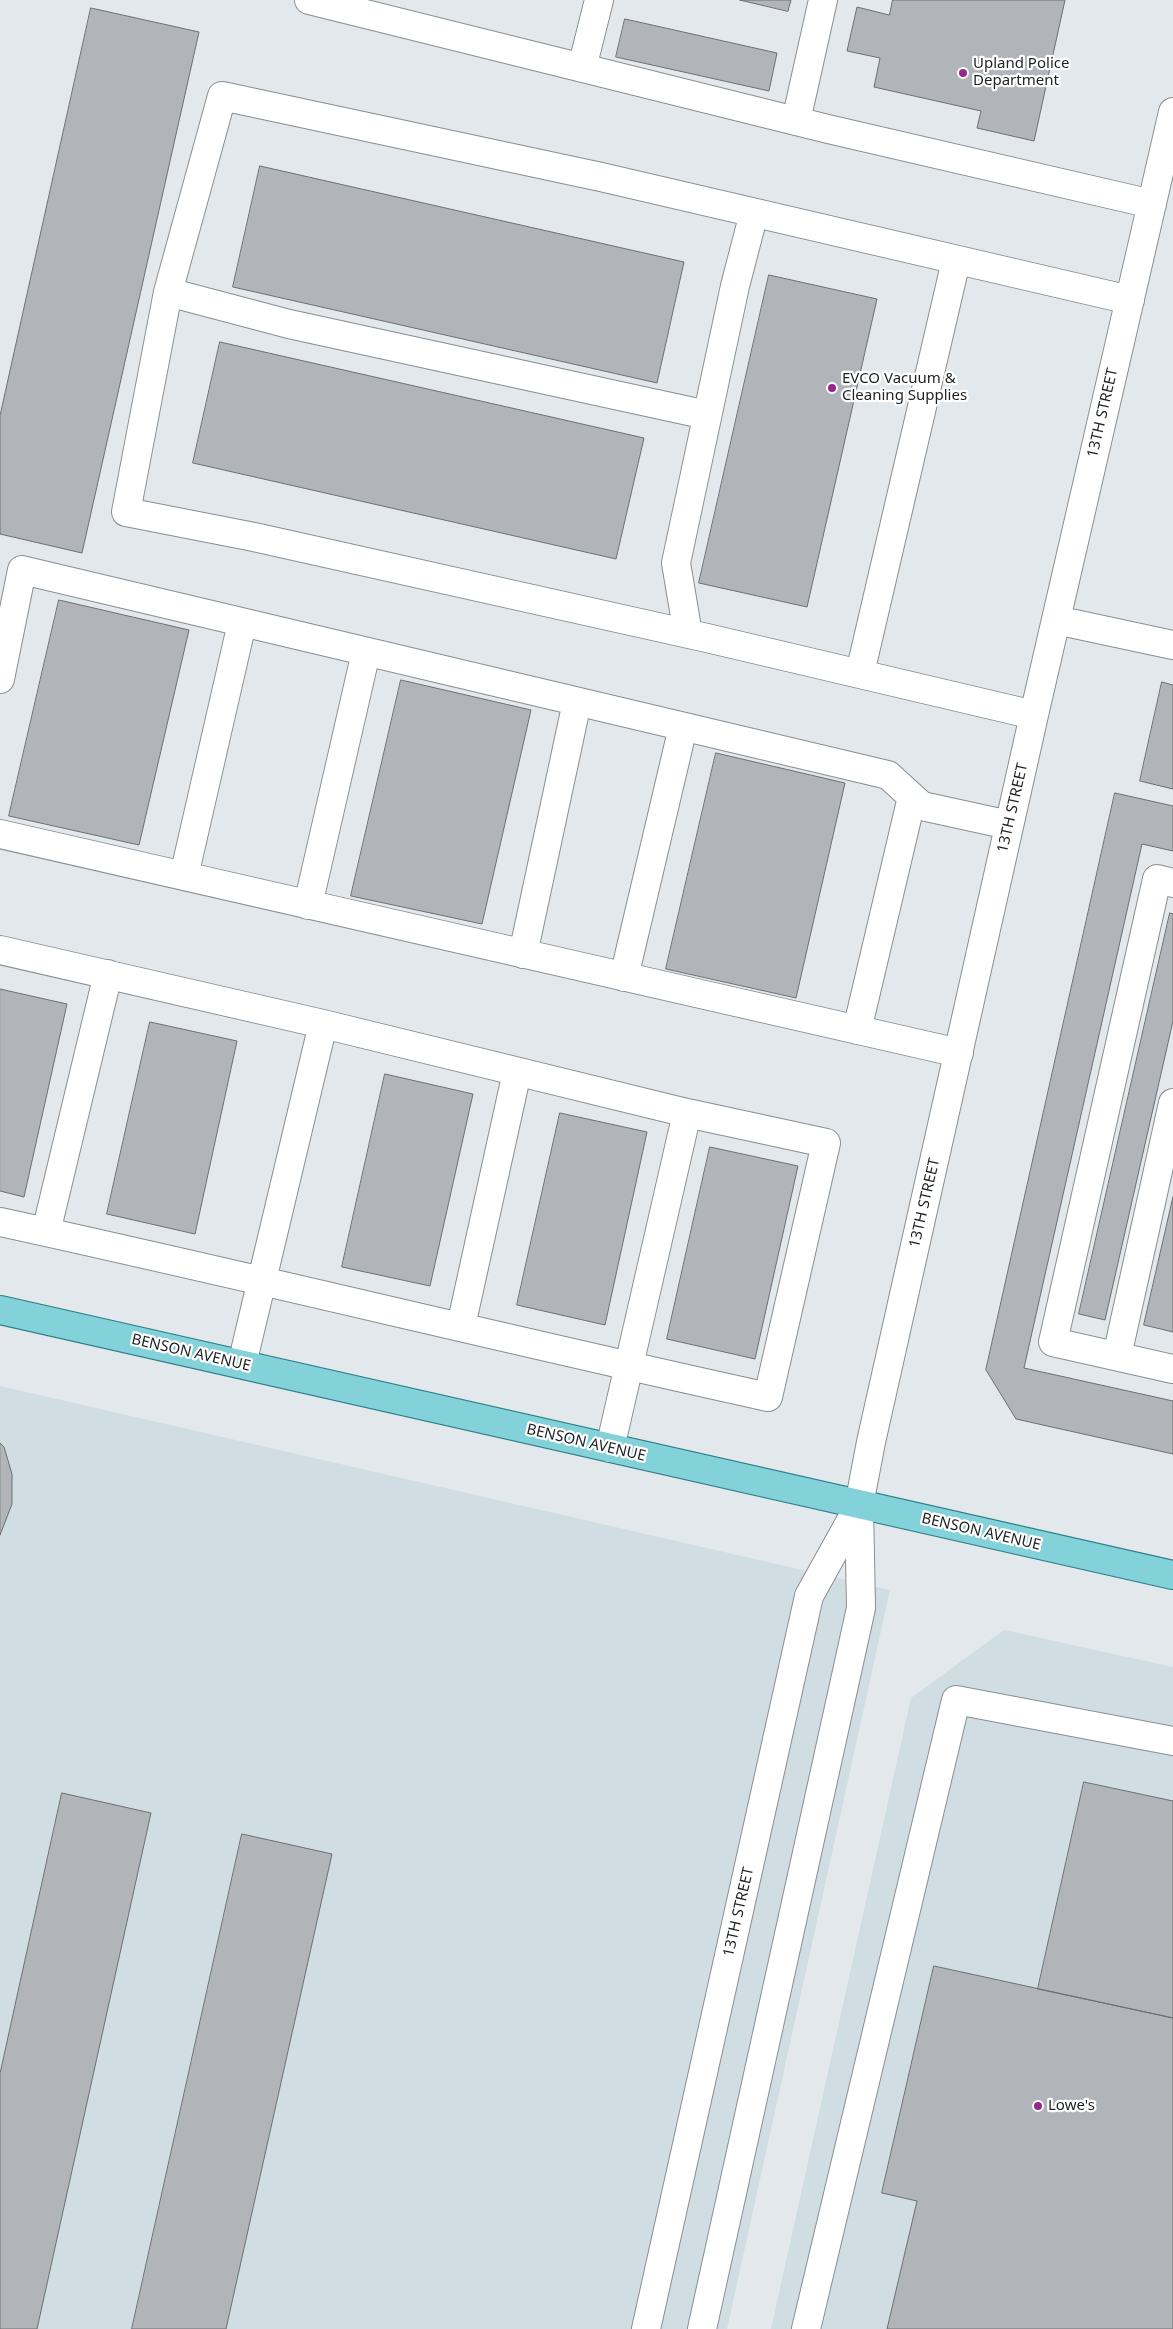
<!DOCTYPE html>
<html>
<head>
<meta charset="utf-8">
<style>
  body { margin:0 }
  canvas { display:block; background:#e2e8eb }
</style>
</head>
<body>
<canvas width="1173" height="2329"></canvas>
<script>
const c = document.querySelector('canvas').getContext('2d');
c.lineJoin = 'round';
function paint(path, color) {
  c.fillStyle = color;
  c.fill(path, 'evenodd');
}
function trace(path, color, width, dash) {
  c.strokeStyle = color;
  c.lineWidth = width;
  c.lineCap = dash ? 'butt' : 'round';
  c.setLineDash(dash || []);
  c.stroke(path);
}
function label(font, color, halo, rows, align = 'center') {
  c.font = font + ' "Noto Sans",sans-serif';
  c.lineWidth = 4.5;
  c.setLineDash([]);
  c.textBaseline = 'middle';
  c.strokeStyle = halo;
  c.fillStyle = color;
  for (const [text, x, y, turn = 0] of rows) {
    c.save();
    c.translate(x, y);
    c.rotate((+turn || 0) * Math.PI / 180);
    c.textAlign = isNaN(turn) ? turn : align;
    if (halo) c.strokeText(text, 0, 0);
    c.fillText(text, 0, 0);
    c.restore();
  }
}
paint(new Path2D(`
  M0 1386 890 1590 727 2329H0Z
  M1004 1630 1173 1667V2329H771L911 1698Z`), '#d0dee4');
const building = new Path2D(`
  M740 0H791L788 11Z
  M893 0H1065L1034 141 977 128 981 111 874 87 880 58 847 51 857 7 889 15Z
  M91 8 199 32 82 553 0 534V416Z
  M625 19 777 53 769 91 616 57Z
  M260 166 684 262 657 383 233 287Z
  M769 275 877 299 807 607 699 583Z
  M220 342 644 438 616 559 193 463Z
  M59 600 189 630 139 845 9 816Z
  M401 680 531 710 482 924 351 896Z
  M1162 682 1173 685V789L1140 781Z
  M716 753 845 783 796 998 666 969Z
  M1115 793 1173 806V851L1142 844 1024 1368 1173 1401V1454L1016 1419 986 1370Z
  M1170 913 1173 914V1021L1105 1320 1079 1314Z
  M0 989 67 1004 24 1197 0 1191Z
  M150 1022 237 1041 195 1234 107 1214Z
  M385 1074 473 1094 430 1286 342 1267Z
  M560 1113 647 1132 605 1325 517 1305Z
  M710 1147 798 1166 755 1359 667 1339Z
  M1173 1197V1332L1144 1325Z
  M0 1443 4 1447 12 1474V1504L0 1535Z
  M1084 1782 1173 1801V2018L1038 1989Z
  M62 1793 151 1813 37 2329H0V2074Z
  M242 1834 332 1854 226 2329H132Z
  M934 1966 1173 2018V2329H887L917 2201 882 2193Z`);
paint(building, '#b1b5b9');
trace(building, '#6c7073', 1);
const minor = new Path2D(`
  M309 0 828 129 1152 204
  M582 68 599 0
  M796 121 823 0
  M168 292 289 324 707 415
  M1056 620 1173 645
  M688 634 676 563 735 286 754 213
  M860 673 956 261
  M0 679 22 570 888 775 922 806 1009 825
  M1034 715 707 638 254 537 126 512 168 292 222 96 601 177 1130 300
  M0 834 959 1053
  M184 876 242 623
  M1173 883 1157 879 1053 1342 1173 1369
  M308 905 366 652
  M0 950 323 1024 687 1113 610 1448
  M523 954 577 702
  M624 977 683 727
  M857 1030 912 797
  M0 1222C257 1278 512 1341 768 1397L826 1143 687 1113
  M46 1232 108 974
  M461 1326 517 1072
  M1117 1356 1173 1103
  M242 1364 323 1024
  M646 2329 809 1596 859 1506
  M702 2329 861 1608 859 1505 871 1442 1034 715 1173 112
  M806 2329 956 1700 1173 1741`);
const major = new Path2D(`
  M0 1310 1173 1575`);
trace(minor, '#898f91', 30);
trace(major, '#2a7f88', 30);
trace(minor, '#fff', 28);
trace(major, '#83d1d9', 28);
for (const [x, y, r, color] of [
  [963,73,5,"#93298c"],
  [832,388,5,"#93298c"],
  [1038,2106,5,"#93298c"]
]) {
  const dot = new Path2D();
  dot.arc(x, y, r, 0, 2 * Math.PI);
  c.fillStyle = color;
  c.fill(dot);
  trace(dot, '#fff', 2);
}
label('15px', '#1e2021', '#fff', [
  ["Upland Police",973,64],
  ["Department",973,81],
  ["EVCO Vacuum &",842,379],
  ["Cleaning Supplies",842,396],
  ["Lowe's",1048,2106]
], 'left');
label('15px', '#1e2021', '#fff', [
  ["13TH STREET",1103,413,-77],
  ["13TH STREET",1013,808,-77],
  ["13TH STREET",925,1203,-77],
  ["BENSON AVENUE",191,1353,13],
  ["BENSON AVENUE",586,1443,13],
  ["BENSON AVENUE",981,1532,13],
  ["13TH STREET",739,1912,-77]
]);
</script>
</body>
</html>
